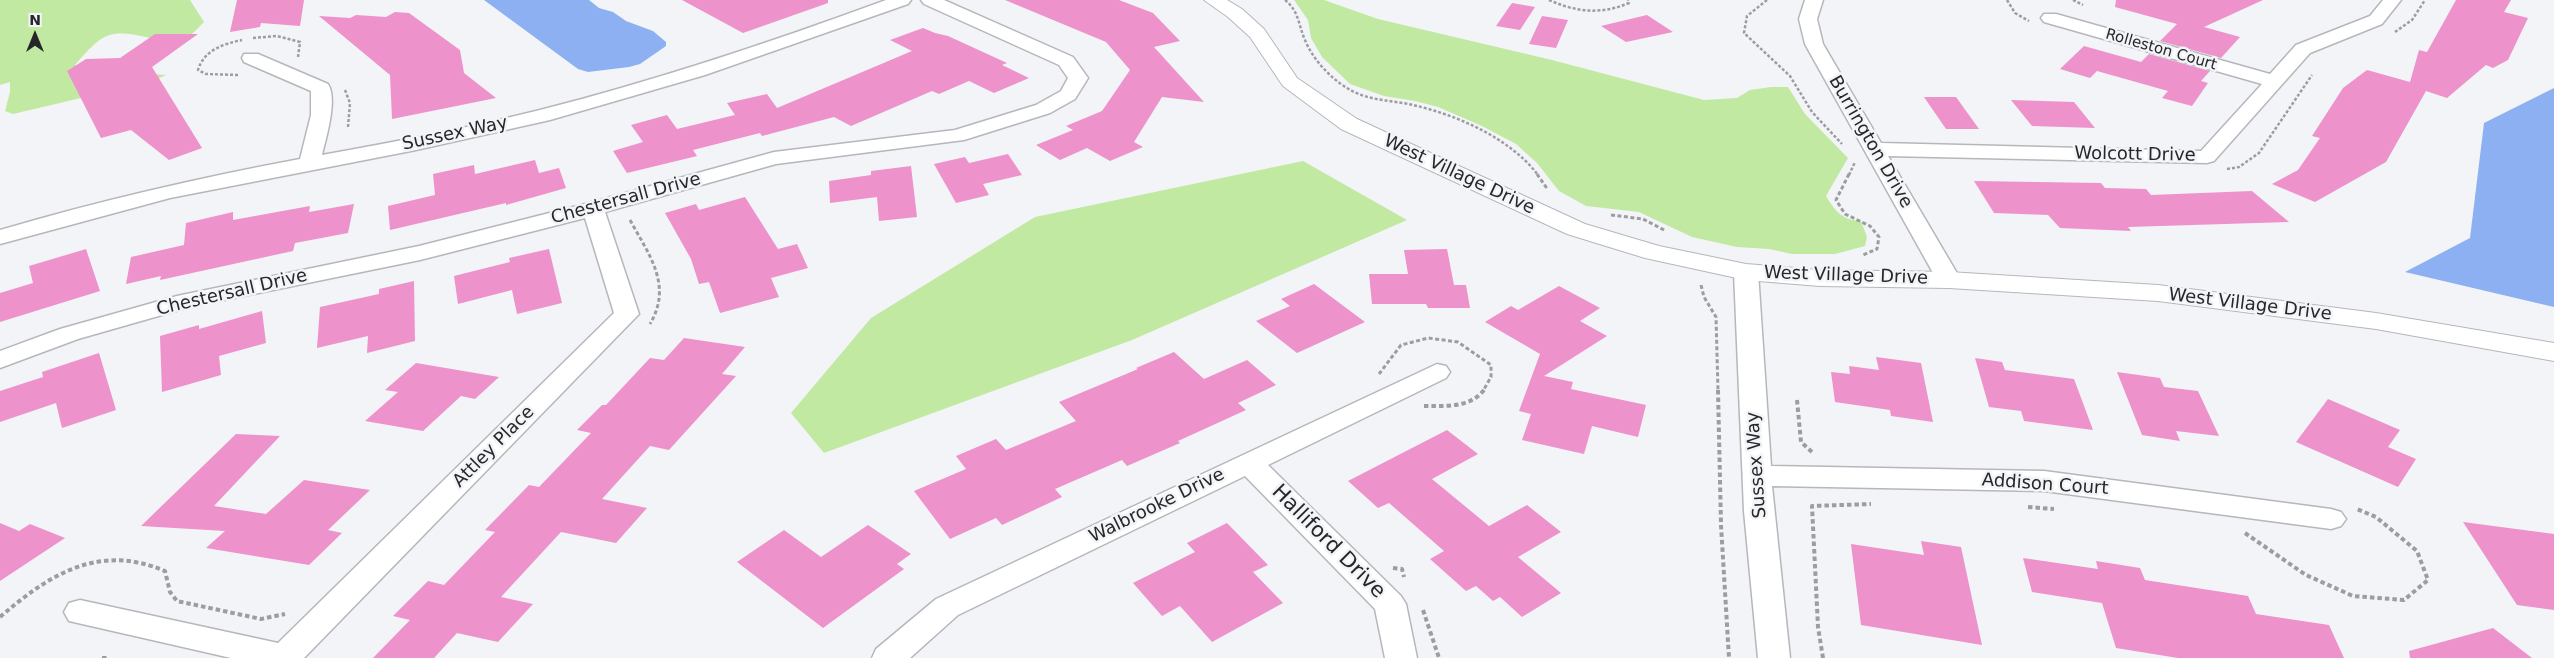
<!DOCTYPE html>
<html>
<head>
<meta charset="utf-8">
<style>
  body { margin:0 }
  #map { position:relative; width:2554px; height:658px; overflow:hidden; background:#f2f4f8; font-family:"DejaVu Sans",sans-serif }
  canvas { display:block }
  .north { position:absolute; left:10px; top:10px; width:50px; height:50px; -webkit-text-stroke:4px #f2f4f8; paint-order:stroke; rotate:0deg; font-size:14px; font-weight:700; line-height:20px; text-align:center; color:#262728 }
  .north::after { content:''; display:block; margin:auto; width:18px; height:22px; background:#262728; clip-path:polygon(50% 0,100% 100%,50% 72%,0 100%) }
</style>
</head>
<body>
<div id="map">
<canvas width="2554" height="658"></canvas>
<div class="north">N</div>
</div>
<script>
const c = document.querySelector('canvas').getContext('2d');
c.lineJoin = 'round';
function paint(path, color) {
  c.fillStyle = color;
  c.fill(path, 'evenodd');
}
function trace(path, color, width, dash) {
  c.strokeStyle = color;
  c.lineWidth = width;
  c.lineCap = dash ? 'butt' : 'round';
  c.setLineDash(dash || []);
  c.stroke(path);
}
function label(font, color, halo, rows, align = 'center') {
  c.font = font + ' "DejaVu Sans",sans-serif';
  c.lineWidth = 5;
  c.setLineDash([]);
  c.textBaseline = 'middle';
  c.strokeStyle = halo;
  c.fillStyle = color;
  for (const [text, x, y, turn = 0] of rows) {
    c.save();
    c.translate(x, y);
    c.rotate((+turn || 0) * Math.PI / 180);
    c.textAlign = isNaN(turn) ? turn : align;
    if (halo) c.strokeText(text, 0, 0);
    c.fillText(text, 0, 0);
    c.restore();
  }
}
paint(new Path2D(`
  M0 0H190L204 22C200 26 195 32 190 35 166 50 136 28 110 35 97 38 84 55 75 65L87 70 166 75 153 81 13 114 5 111 10 92V82L0 85Z
  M1294 0H1324L1378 19 1552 60 1704 100 1737 98 1750 90 1771 87H1788L1805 114 1848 158 1826 196C1836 212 1842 220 1861 221L1867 237 1865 246 1835 254H1792L1769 249 1737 247 1692 237 1639 212 1586 206 1559 191 1537 163 1516 144 1482 126 1438 107 1415 101 1384 96 1350 84 1322 57 1311 38 1308 20Z
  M1303 161 1407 220 1132 340 824 453 791 413 871 318 1035 217Z`), '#c1e9a1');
paint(new Path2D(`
  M484 0H589L599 8 613 12 626 21 653 31 666 42V46L640 64 629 67 588 72 578 69Z
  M2554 88V307L2405 272 2470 238 2484 123Z`), '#8cb0f2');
paint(new Path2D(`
  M237 0H304L300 26 261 23 260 27 230 32Z
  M682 0H828V3L743 33Z
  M1005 0H1119L1153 13 1180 41 1154 47 1204 102 1162 97 1134 142 1143 147 1110 161 1087 148 1060 160 1036 145 1073 130 1066 126 1102 111 1130 70 1106 42Z
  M2116 0H2263L2204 27 2240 37 2221 58 2160 41 2177 24 2115 7Z
  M2456 0H2511L2504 12 2528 18 2508 60 2493 68 2486 65 2447 98 2426 91 2386 162 2315 202 2272 184 2298 170 2320 138 2312 136 2343 88 2367 70 2410 82 2419 50 2427 52Z
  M1512 3 1535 7 1520 30 1496 26Z
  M395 12 409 13 460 50 464 73 496 98 392 119 390 75 319 16 350 18 356 15 386 17Z
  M1647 15 1673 32 1626 42 1601 26Z
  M1542 16 1568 20 1556 48 1529 44Z
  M923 28 935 33 948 36 1007 63 1002 65 1029 78 994 93 969 81 939 94 932 91 851 126 834 117 762 136 760 133 693 150 697 156 627 173 613 151 643 142 631 125 667 115 677 129 735 115 727 103 767 94 777 108 912 51 890 40Z
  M155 34H198L152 67 202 148 169 160 131 130 101 138 67 71 86 59 120 58Z
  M2084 46 2141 62 2149 54 2210 71 2201 81 2208 83 2192 106 2162 98 2168 91 2097 71 2090 78 2060 69Z
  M1924 97H1956L1979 129H1946Z
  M2011 100 2074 102 2095 128 2032 126Z
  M1008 154 1022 175 983 184 989 195 956 203 934 164 965 157 969 163Z
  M535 160 539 173 559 168 566 188 506 205V203L390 230 388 206 435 195 433 174 474 165 475 174Z
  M911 166 917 217 879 221 877 197 830 203 829 181 871 175V171Z
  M1974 181 2101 183 2105 188 2146 189 2151 195 2252 191 2289 222 2128 227 2131 231 2060 228 2048 215 1994 213Z
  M745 197 778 249 797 244 808 268 771 278 779 297 720 313 709 282 699 284 691 259 665 213 696 204 699 210Z
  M354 204 348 233 295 243 293 251 160 280 161 276 126 284 131 257 184 245 186 223 233 212V220L310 206 309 212Z
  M86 249 100 291 0 322V293L33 283 29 266Z
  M549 249 562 303 517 314 512 290 458 304 454 276 510 262 509 258Z
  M1447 249 1454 285H1466L1470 308H1428L1426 304H1372L1369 274H1408L1404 250Z
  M414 281 415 341 367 353 368 336 317 348 320 307 379 294V289Z
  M1314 284 1365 322 1297 353 1256 321 1290 306 1281 299Z
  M1559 286 1600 308 1580 321 1607 336 1544 376 1573 382 1571 389 1646 405 1638 437 1592 426 1584 454 1522 440 1531 414 1519 411 1540 354 1485 322 1511 306 1518 310Z
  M262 311 266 343 219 356 221 375 162 392 160 336 199 325V329Z
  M684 338 745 347 722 374 736 376 669 450 650 446 602 499 647 508 616 543 561 532 501 597 533 604 498 642 457 633 434 658H373L410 620 393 616 428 581 444 585 495 532 485 530 529 485 539 487 591 433 577 430 602 405H606L650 358 664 360Z
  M1174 352 1204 379 1247 360 1276 385 1238 403 1246 410 1178 441 1180 443 1127 466 1122 460 1055 489 1062 497 1002 525 996 518 950 539 914 491 966 469 956 456 996 439 1006 450 1076 421 1059 402 1138 369 1136 368Z
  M99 353 116 410 62 428 56 403 0 422V391L43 377 42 372Z
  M1876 357 1921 363 1933 422 1891 416 1890 410 1835 402 1831 372 1850 374 1849 366 1879 370Z
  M1975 358 2002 362 2005 370 2074 379 2093 430 2024 421 2021 411 1989 407Z
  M416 363 499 377 475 399 461 396 423 431 365 421 398 392 385 390Z
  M2117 372 2160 378 2164 387 2198 391 2219 436 2176 431 2180 441 2142 435Z
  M2328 399 2400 430 2388 447 2416 459 2398 487 2296 442Z
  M1447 430 1478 454 1432 479 1489 526 1527 505 1561 532 1518 557 1561 593 1522 617 1500 597 1493 601 1476 586 1466 591 1430 559 1444 551 1389 503 1378 508 1348 481Z
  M236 434 280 436 214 506 266 514 304 480 370 490 328 530 342 533 309 565 206 548 225 531 141 526Z
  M2463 522 2554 534V610L2517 605Z
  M0 523 19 531 30 524 65 538 0 581Z
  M1227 523 1268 565 1253 572 1283 603 1212 642 1180 606 1162 616 1133 583 1195 552 1187 543Z
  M868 525 911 554 897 564 904 569 823 628 737 562 784 530 821 557Z
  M1921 541 1961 547 1982 645 1861 625 1851 544 1924 555Z
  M2023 558 2098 569 2096 561 2140 568 2145 580 2248 596 2256 614 2329 625 2344 658H2178L2116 648 2102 603 2032 592Z
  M2493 628 2532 658H2410L2409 651Z`), '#ed92cb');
const minor = new Path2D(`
  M886 0H911L908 4 705 75 550 120 416 150 170 198 0 244V230C99 201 198 178 300 159L311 115V91L244 62 242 58 244 54H258L328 84C338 99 326 138 322 155 395 142 468 128 540 110 658 80 772 42 886 0Z
  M921 0H944L1073 57 1088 78 1075 99 1050 113 964 140 776 164 605 212 639 314 304 658H231L69 621 64 612 69 603 80 600 278 643 614 313 585 218 420 260 190 307 78 339 0 368V351L60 329 177 296 419 246 585 204 774 152 955 130 1036 105 1061 91 1068 78 1059 65 924 4Z
  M1805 0H1823L1817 19 1823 44 1881 143 2201 151 2262 84 2044 22 2041 18 2044 14H2056L2270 74 2296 45 2370 16 2383 0H2401L2382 24 2310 53 2214 161 2207 163 1888 156 1961 280 1957 285 1949 287 1941 285 1937 280 1805 44 1799 19Z
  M1746 265 1754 267 1758 272 1771 466 2044 471 2331 509 2341 512 2346 519 2341 526 2331 529 2044 491 1772 486 1790 658H1758L1744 511 1734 272 1738 267Z
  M1437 364 1446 366 1450 372 1446 378 1268 465 1401 596 1406 604 1417 658H1385L1375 609 1245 476 958 615 910 658H872L876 649 936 599Z`);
const tertiary = new Path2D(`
  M1204 0H1227L1242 9 1264 29 1297 78 1357 119 1585 224 1659 246 1746 264 1820 270 1949 272 2158 285 2376 313 2554 343V361L2376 329 2158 301 1949 288 1820 286 1746 280 1645 258 1567 234 1341 129 1283 86 1250 37 1228 17Z`);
trace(minor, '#b5b7bb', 3);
trace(tertiary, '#b5b7bb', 2);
trace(new Path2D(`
  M1285 0C1299 11 1298 24 1305 40 1312 58 1330 78 1347 88 1367 101 1391 100 1413 105 1457 115 1510 138 1538 175
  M1549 0C1576 12 1601 15 1629 3L1628 0
  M1767 0 1747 16 1744 33 1790 76 1812 112 1842 144
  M2007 0 2015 13 2029 21
  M2073 0 2083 5
  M2395 32 2412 20 2425 0
  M253 38 277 36 300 42 298 57
  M238 75 206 74 198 70C204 50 223 44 242 40
  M345 90 350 103 348 127
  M2227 169 2239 167 2259 153 2312 75
  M1849 175 1855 162`), '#9c9da0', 2.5, [3, 2]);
trace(new Path2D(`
  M1537 174 1548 190
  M1849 174 1836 200 1845 214 1870 226 1879 237 1877 249 1863 255
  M1611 215 1643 219 1666 231
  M630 220C649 255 673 285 650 324
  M1701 285 1704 297 1716 317 1718 391
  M1379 374 1401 345 1428 338 1458 342 1491 365V377L1483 391`), '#9c9da0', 3, [4, 2.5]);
trace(new Path2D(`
  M1718 390 1721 525 1729 658
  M1797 400 1801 442 1812 452
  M1424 406C1445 406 1470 408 1484 390
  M2028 507 2054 509
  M2245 533 2306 575 2353 596 2404 600 2428 580 2417 551 2376 517 2357 509
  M1393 568 1402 569 1404 577
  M1423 610 1439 658
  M0 617C50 574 99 543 165 571L170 592 177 601 261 619 285 614
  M102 658H109
  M1823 658 1818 627 1812 506 1871 504`), '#9c9da0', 4, [4.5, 3]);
paint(minor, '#fff');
paint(tertiary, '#fff');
label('15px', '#262728', '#f2f4f8', [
  ["Rolleston Court",2161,50,16]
]);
label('18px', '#262728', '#f2f4f8', [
  ["Sussex Way",455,134,-12],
  ["Burrington Drive",1870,142,60],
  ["Wolcott Drive",2135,155,1],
  ["West Village Drive",1459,175,25],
  ["Chestersall Drive",626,199,-15],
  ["West Village Drive",1846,276,2],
  ["Chestersall Drive",232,293,-13],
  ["West Village Drive",2250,305,7],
  ["Attley Place",494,447,-45],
  ["Sussex Way",1757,465,-94],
  ["Addison Court",2045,485,4],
  ["Walbrooke Drive",1157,506,-26]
]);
label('21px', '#262728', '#f2f4f8', [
  ["Halliford Drive",1328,542,45]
]);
</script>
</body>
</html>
